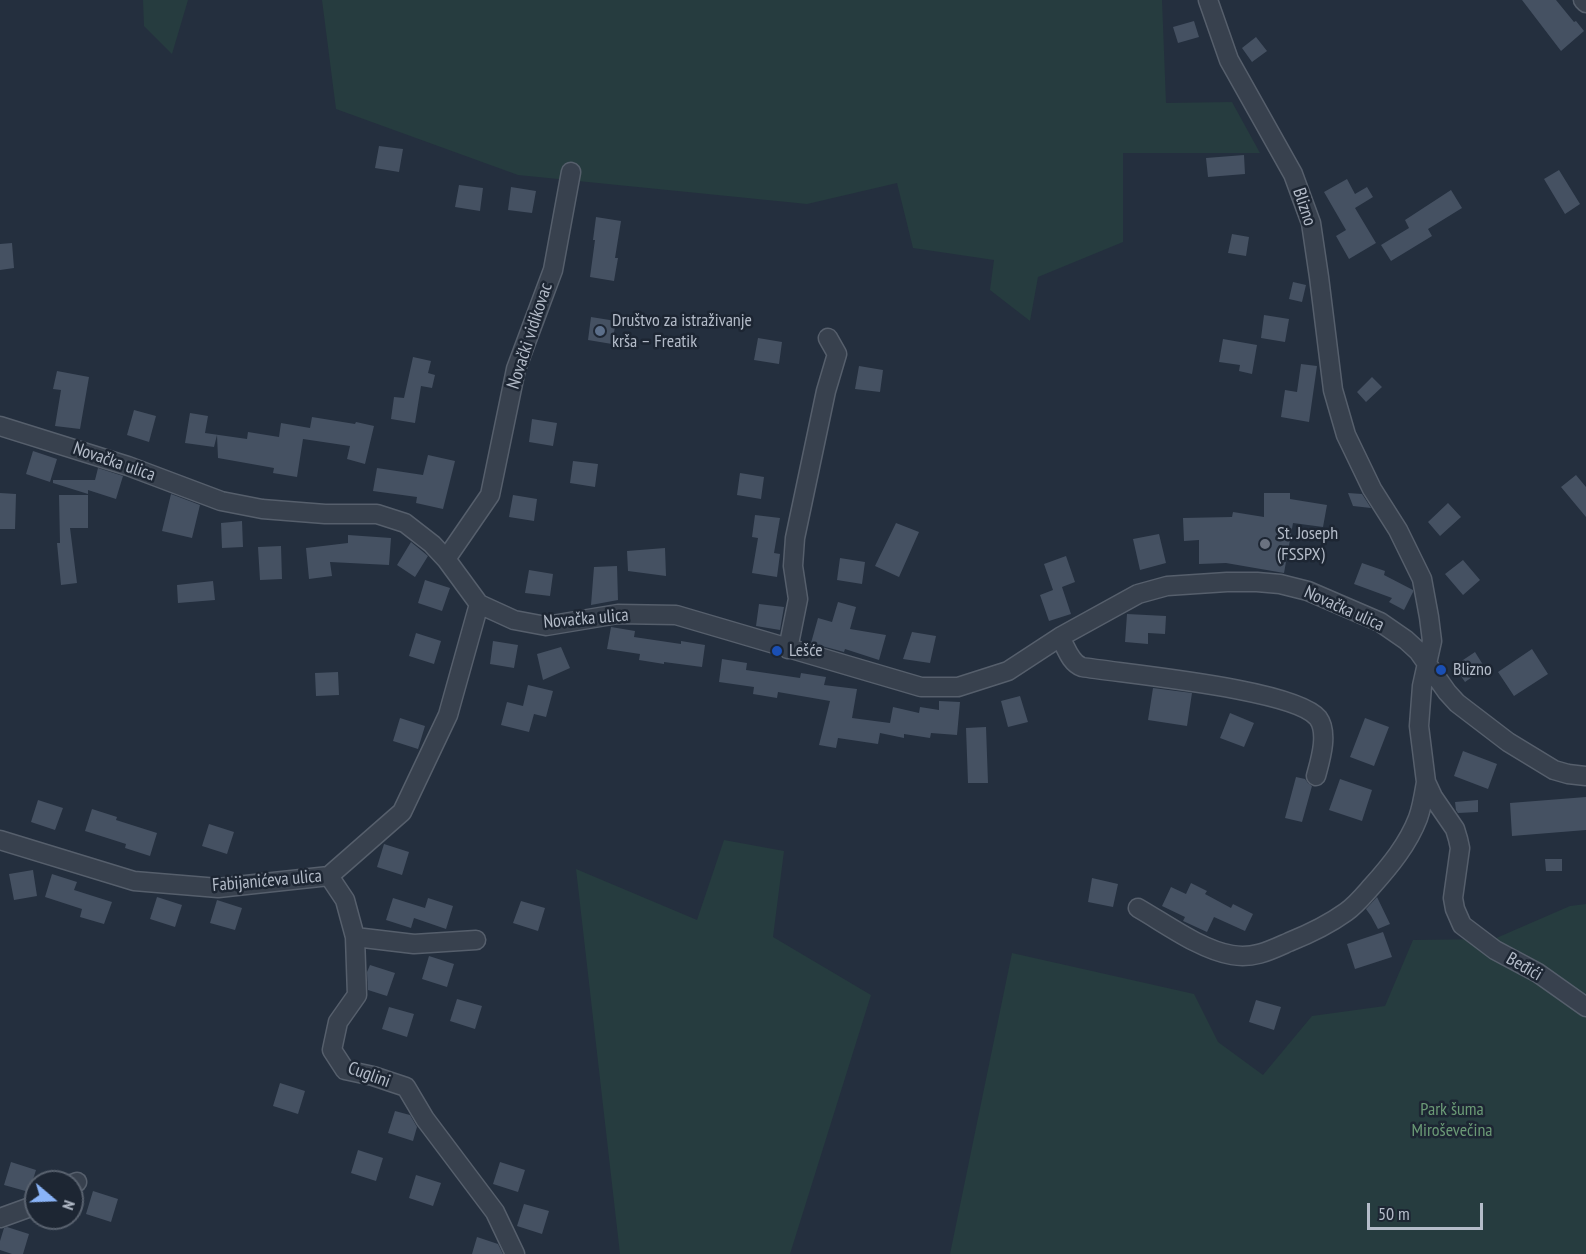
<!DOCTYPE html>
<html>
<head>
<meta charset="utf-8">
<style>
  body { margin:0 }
  #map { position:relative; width:1586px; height:1254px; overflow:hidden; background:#242f3e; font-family:"PT Sans Narrow",sans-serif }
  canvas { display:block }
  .north { position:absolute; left:24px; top:1170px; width:60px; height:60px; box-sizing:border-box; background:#1d2633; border:2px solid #59626f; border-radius:50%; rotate:109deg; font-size:16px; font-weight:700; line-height:24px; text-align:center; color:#b4bcc9 }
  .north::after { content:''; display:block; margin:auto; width:21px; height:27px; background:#8ab4f8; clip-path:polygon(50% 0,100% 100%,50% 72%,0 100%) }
  .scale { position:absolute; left:1367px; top:1203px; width:116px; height:27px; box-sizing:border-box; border:3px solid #b4bcc9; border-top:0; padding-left:8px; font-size:18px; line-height:21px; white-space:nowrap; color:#b4bcc9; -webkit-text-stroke:4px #1d2633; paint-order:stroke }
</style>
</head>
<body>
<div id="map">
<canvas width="1586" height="1254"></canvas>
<div class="north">N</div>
<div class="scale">50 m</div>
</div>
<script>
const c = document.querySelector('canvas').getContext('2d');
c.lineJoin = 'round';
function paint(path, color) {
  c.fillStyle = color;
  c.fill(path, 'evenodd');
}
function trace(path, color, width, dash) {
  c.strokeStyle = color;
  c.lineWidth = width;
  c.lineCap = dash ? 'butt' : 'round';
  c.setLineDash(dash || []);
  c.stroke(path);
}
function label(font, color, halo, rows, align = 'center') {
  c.font = font + ' "PT Sans Narrow",sans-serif';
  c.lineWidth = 5;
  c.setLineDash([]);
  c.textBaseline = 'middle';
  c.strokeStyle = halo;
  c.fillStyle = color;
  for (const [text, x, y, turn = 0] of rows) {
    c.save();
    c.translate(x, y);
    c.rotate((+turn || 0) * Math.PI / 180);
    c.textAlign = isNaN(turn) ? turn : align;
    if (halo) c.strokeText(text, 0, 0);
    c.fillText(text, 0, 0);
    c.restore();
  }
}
paint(new Path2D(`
  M143 0H188L172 54 144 26Z
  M322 0H1162L1166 103 1232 102 1260 153H1123V242L1038 277 1030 321 990 290 994 260 913 248 897 183 807 204 518 175 336 109Z
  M724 840 784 851 773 937 871 995 790 1254H620L576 869 697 920Z
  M1586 904V1254H950L1012 953 1194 994 1218 1042 1263 1075 1312 1016 1385 1006 1413 940 1494 939 1570 906Z`), '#263c3f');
paint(new Path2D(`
  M1522 0H1556L1574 22 1576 21 1584 31 1561 51Z
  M1194 21 1199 37 1178 43 1173 27Z
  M1256 37 1267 51 1252 62 1242 48Z
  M379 146 403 149 399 172 375 168Z
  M1244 155 1245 174 1208 177 1206 158Z
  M1559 170 1580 204 1565 214 1544 179Z
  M1347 179 1355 194 1367 187 1373 197 1355 208 1376 243 1349 259 1336 236 1346 230 1324 192Z
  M459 185 483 188 480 211 455 207Z
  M511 187 536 191 532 213 508 210Z
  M1451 190 1462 208 1428 229 1432 236 1391 261 1381 245 1409 228 1405 220Z
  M596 217 621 221 615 258H618L614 281 590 277 595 240H593Z
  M1232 234 1249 237 1246 256 1228 253Z
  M12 243 14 268 0 270V244Z
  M1293 282 1306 285 1302 302 1289 299Z
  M1264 315 1289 319 1285 342 1261 338Z
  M591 317 616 321 612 344 588 340Z
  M758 338 782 342 779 364 754 360Z
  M1223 339 1257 345 1252 374 1239 371 1240 365 1219 362Z
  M413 357 431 361 428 373 435 375 432 388 421 386 415 423 391 419 394 397 404 398Z
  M1301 364 1317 366 1309 422 1281 417 1285 390 1297 392Z
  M859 366 883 370 880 392 855 389Z
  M57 371 89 377 80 429 55 426 61 390 53 389Z
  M1372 377 1382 387 1366 402 1357 392Z
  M134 410 156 416 149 442 127 435Z
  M190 413 208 416 205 433 247 439 248 432 279 437 281 423 310 428 312 417 355 424 356 422 374 426 365 464 347 459 350 446 303 439 297 477 273 473 274 468 218 458 217 435 214 447 185 443Z
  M532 419 557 423 553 446 529 442Z
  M33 451 57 459 50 482 26 474Z
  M428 455 455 461 443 509 416 503 417 497 373 491 377 468 423 475Z
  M573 461 598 464 595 487 570 483Z
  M98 468 123 476 116 499 88 490V494L53 483V480H95Z
  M740 473 764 477 761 499 737 495Z
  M1576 475 1586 487V517L1561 487Z
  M0 493 16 494 15 529H0Z
  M1264 493H1290V499L1327 505 1323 527 1293 523 1284 573 1226 563 1199 564V540L1184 541 1183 518 1232 517 1233 512 1264 517Z
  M1348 493 1362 494 1371 508 1353 506Z
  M171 494 200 505 192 538 162 531Z
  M59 495H88V528H70L77 583 61 585 57 543H60Z
  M513 495 537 499 534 521 509 517Z
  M1448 503 1461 517 1440 536 1428 522Z
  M755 515 780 518 774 553 780 554 777 577 752 573 758 538 752 537Z
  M242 521 243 547 222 548 221 523Z
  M896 523 919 532 899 577 875 566Z
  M1159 534 1166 563 1140 570 1133 539Z
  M348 535 391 538 389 565 330 562 332 576 309 579 306 548 348 543Z
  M411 542 428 556 415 577 397 565Z
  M281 546 282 579 260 580 258 547Z
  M665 548 666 576 628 571 627 551Z
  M1066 556 1075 582 1062 587 1071 614 1049 621 1040 595 1053 590 1044 564Z
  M840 558 865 562 862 584 837 580Z
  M1463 560 1480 580 1463 595 1445 574Z
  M1362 563 1385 571 1384 575 1413 590V592L1404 610 1389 602 1392 598 1354 584Z
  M617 566 618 600 591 605 594 567Z
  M529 570 553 574 550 596 525 593Z
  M425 580 450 588 442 611 418 603Z
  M213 581 215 600 178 603 177 585Z
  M838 602 856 607 850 629 886 635 879 660 845 649 844 652 811 643 818 618 832 622Z
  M759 604 784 607 780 630 756 626Z
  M1127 614 1166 616 1165 634 1148 633V644L1125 642Z
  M611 627 635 631 634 637 681 644V641L705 645 702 667 664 662V664L639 660 640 654 607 649Z
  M912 632 936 636 930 663 903 659Z
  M416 633 441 641 434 664 409 656Z
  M493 641 518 645 514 668 490 664Z
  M561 647 570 668 543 680 537 654Z
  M1532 649 1548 674 1514 696 1498 672Z
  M1475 652 1485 668 1465 682 1454 666Z
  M722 659 747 663 746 670 800 678 801 673 826 677 824 685 857 689 852 718 890 723 893 707 919 713 920 707 939 710V701L960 702 957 735 931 733 930 738 904 734V738L880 733 878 744 838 738 836 748 819 745 830 701 778 692 777 698 753 694 754 687 719 682Z
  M338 672 339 695 316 696 315 673Z
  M528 685 553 691 546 717 534 714 529 732 501 725 507 702 523 706Z
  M1153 688 1192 693 1187 726 1148 720Z
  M1020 696 1028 722 1008 727 1001 701Z
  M1230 713 1254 723 1244 747 1220 738Z
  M400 718 425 726 418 749 393 741Z
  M1365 718 1389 727 1374 766 1350 757Z
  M986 727 988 783H968L966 728Z
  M1463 751 1497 764 1488 789 1454 776Z
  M1296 777 1305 779 1308 783 1312 786 1302 822 1285 818Z
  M1340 779 1372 790 1362 821 1329 810Z
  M1586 797V830L1512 836 1510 803Z
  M38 800 63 808 55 830 31 822Z
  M1478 800V812L1458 813 1456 810 1455 802Z
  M92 809 117 817 116 820 157 833 150 856 125 848 126 844 85 831Z
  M209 824 234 832 227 854 202 846Z
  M384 844 409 852 402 875 377 867Z
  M1545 859H1562V871H1546Z
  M33 870 37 896 14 900 9 874Z
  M52 874 77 882 74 890 112 902 104 924 80 917 82 909 45 897Z
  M1092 878 1118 884 1113 907 1088 902Z
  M1191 883 1207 891 1205 894 1231 908 1233 904 1253 914 1245 931 1214 917 1207 932 1183 921 1185 917 1162 906 1171 887 1186 894Z
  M157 897 182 905 175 927 150 919Z
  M1377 897 1390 924 1378 929 1371 916 1366 909Z
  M393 898 425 908 428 898 453 906 446 929 414 918 411 928 386 920Z
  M217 900 242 908 235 930 210 923Z
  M521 901 545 908 538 931 513 923Z
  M1383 932 1392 957 1355 969 1347 944Z
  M429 956 454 964 447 987 422 979Z
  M370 965 395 973 387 996 368 990 367 972Z
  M457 999 482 1006 475 1029 450 1021Z
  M1256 1000 1281 1007 1274 1030 1249 1022Z
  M389 1007 414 1014 407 1037 382 1029Z
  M280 1083 305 1091 298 1114 273 1106Z
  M395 1111 410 1115 417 1127 413 1141 388 1133Z
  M358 1150 383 1158 376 1181 351 1173Z
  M11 1162 36 1170 29 1192 4 1185Z
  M500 1162 525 1170 518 1192 493 1184Z
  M416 1175 441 1183 433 1206 409 1198Z
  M93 1191 118 1199 111 1222 86 1214Z
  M524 1204 549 1211 542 1234 517 1226Z
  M7 1227 29 1234 23 1254H12L0 1250V1241L4 1228Z
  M477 1237 498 1244 503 1254H472Z`), '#455162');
const minor = new Path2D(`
  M1208 0 1229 60 1293 174 1311 223 1319 277 1333 390 1346 435 1372 489 1398 530 1422 579 1429 617 1432 641 1422 686 1419 726 1426 782 1433 797 1455 829 1458 839 1460 848 1453 898 1455 909 1462 925 1495 950 1538 973 1586 1007
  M1583 0 1586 3
  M0 426 128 466 221 501 262 509 325 514H377L405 523 432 544 446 559 479 604 514 620 546 626 618 614 676 615 921 687H958L1008 671 1060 637 1138 594 1167 586 1227 582H1257L1280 584 1308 591 1380 622 1406 640 1418 651 1447 692 1457 703 1508 742 1554 770 1568 774 1586 776
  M446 559 490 495 516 369 553 270 571 172
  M1060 637C1066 647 1070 663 1082 667 1125 674 1295 689 1318 718 1329 733 1320 761 1316 776
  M788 649 798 599 793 566 795 538 826 391 837 354 828 338
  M0 840 134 881 218 888 329 876 402 812 448 715 479 604
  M329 876 345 900 355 937 357 995 338 1022 332 1050 345 1070 373 1076 406 1087 425 1119 495 1212 515 1254
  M1138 908C1166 924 1201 950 1232 955 1254 959 1271 950 1289 942 1309 934 1328 925 1346 912 1356 905 1364 895 1372 886 1390 866 1408 844 1418 818 1422 807 1424 794 1426 782
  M355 937 414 944 476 940
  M72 1184 77 1182
  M0 1218 36 1205`);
trace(minor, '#565f6c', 21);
trace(minor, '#38414e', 18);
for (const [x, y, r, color] of [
  [600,331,6,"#5c6f8a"],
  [1265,544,6,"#6b7280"],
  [777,651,6,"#1a4fb4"],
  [1441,670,6,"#1a4fb4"]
]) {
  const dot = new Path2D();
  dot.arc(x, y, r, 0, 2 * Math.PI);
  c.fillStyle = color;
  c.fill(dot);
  trace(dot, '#1d2633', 2);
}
label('18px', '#b4bcc9', '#1d2633', [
  ["Blizno",1304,207,72],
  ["Novački vidikovac",530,336,-72],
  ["Novačka ulica",114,462,19],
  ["Novačka ulica",1344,609,24],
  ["Novačka ulica",586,619,-5],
  ["Fabijanićeva ulica",267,881,-5],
  ["Beđići",1524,967,30],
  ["Cuglini",369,1075,20]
]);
label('18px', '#b4bcc9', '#1d2633', [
  ["Društvo za istraživanje",612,321],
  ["krša – Freatik",612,342],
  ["St. Joseph",1277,534],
  ["(FSSPX)",1277,555],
  ["Lešće",789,651],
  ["Blizno",1453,670]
], 'left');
label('18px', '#6b9a76', '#1d2633', [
  ["Park šuma",1452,1110],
  ["Miroševečina",1452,1131]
]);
</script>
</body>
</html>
